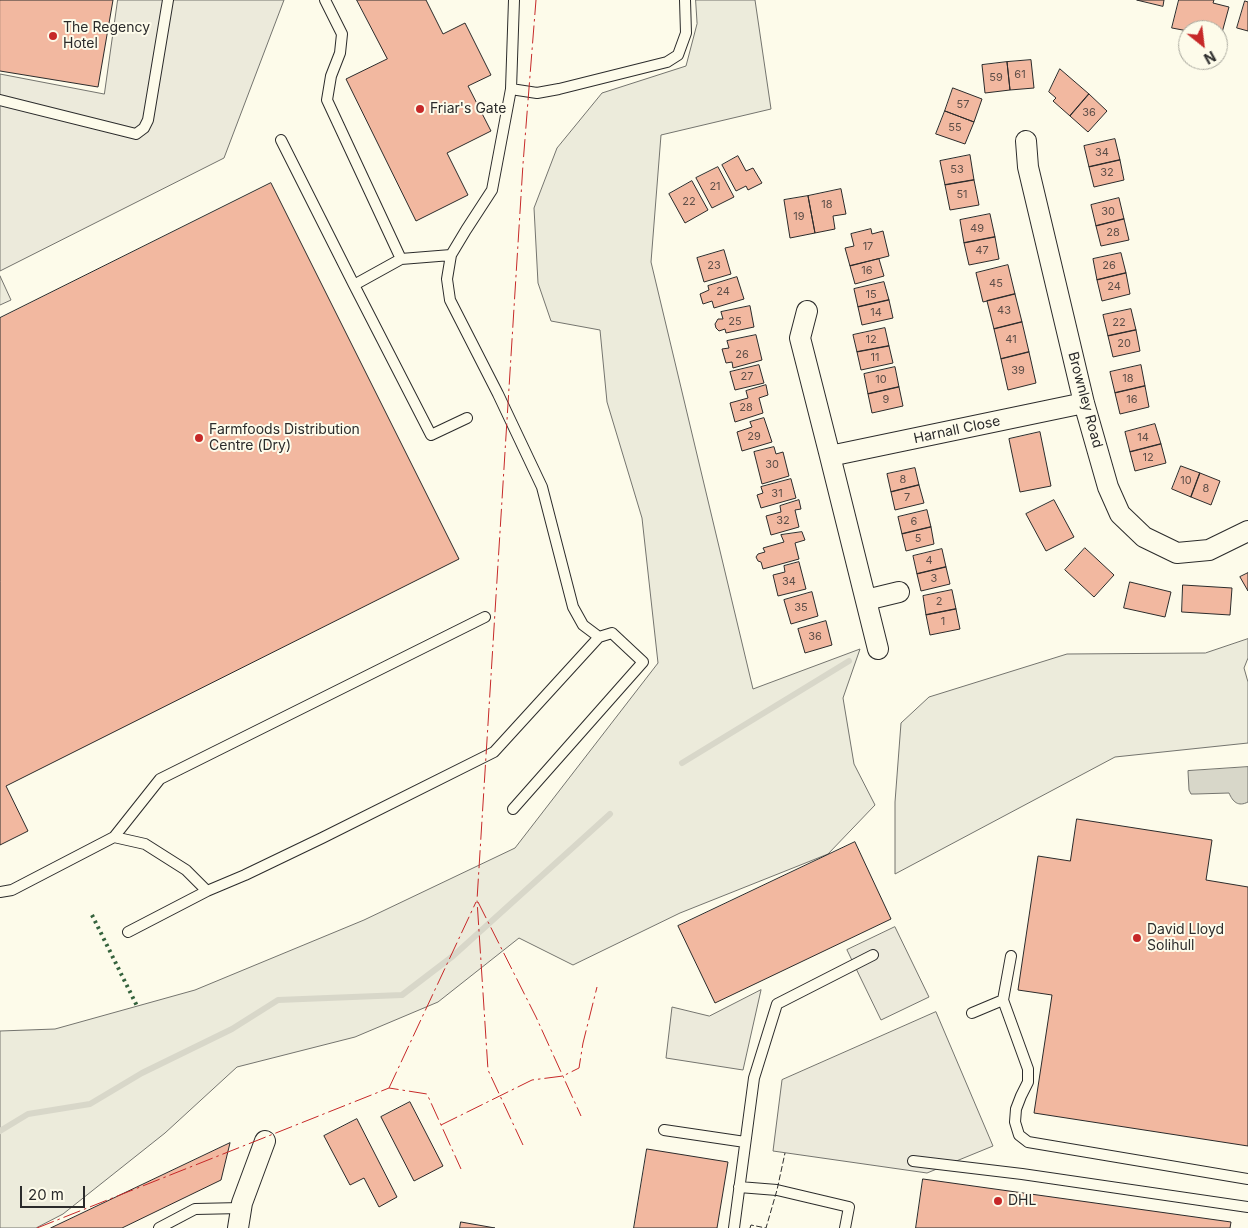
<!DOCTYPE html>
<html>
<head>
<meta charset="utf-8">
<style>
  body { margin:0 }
  #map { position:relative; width:1248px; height:1228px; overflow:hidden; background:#fdfbea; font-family:Inter,sans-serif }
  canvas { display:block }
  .north { position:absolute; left:1178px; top:20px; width:50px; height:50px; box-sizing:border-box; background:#fdfbea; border:1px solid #a9a89e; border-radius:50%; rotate:151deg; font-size:14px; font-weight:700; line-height:20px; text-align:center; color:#2b2b2b }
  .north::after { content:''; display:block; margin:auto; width:18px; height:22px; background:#c62828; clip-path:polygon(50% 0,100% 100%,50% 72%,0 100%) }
  .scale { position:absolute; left:20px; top:1186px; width:65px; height:22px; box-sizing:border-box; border:2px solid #2b2b2b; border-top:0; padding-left:6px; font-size:15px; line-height:18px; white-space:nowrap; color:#2b2b2b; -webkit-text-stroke:4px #fdfbea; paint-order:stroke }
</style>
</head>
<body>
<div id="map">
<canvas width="1248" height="1228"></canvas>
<div class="north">N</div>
<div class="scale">20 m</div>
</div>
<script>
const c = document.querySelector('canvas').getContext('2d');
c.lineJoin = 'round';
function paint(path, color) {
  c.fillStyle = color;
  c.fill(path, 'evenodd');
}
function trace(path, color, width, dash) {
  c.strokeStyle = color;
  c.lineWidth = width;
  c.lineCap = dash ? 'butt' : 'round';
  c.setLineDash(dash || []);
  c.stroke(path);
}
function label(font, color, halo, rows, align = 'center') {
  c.font = font + ' Inter,sans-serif';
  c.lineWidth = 4;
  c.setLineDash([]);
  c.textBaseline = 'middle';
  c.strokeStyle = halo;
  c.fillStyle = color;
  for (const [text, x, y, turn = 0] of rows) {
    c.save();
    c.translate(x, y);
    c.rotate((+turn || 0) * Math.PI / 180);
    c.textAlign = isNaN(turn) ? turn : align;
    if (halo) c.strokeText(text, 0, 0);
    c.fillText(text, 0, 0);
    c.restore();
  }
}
const green = new Path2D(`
  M696 0H755L771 109 661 135 651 262 753 689 860 649 843 698 854 764 875 805 828 854 680 913 573 965 519 938 438 1002 355 1037 237 1067 165 1133 63 1214 36 1228H0V1031L55 1029 195 990 364 920 515 848 658 663 642 518 607 402 600 330 551 321 538 283 534 208 557 148 602 93 686 66 697 24Z
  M0 276 11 300 0 305Z
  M1248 639V658L1244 668 1248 682V743L1115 757 895 874V802L901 723 929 697 1067 654 1205 653Z`);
paint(green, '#ecebdb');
trace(green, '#74746e', 1);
const parking = new Path2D(`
  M118 0H284L224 158 0 271V74L104 94Z
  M895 927 929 997 881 1020 847 950Z
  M761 990 743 1070 666 1058 672 1007 709 1016Z
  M936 1012 993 1146 927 1173 773 1151 782 1080Z`);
paint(parking, '#eceadb');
trace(parking, '#74746e', 1);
const water = new Path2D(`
  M1248 767V802C1238 807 1233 802 1229 793L1196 794H1191L1189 790 1188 771Z`);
paint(water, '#d8d7c9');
trace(water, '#74746e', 1);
trace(new Path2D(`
  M682 763 849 661
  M0 1131 28 1114 90 1104 142 1073 232 1029 278 1000 402 995 453 956 610 814`), '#d8d7c9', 6);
const building = new Path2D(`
  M0 0H113L98 87 0 71Z
  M357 0H426L443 34 465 23 491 75 468 86 491 131 447 153 468 195 416 221 346 79 387 59Z
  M1137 0H1164L1163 6Z
  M1179 0H1214L1213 3 1229 7 1220 40 1218 39V30H1188V31L1172 28Z
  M1245 1 1248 2V31L1237 28Z
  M1031 60 1034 88 1010 90 1007 62Z
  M1007 62 1010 90 985 93 982 65Z
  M1060 69 1089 94 1070 116 1053 101 1056 98 1049 92Z
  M953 88 982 99 974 122 945 111Z
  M1089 94 1107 111 1088 132 1070 116Z
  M945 111 974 122 965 144 936 134Z
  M1115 139 1120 160 1089 167 1084 146Z
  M970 155 974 180 945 185 940 161Z
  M738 156 746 171 753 168 762 183 748 190 746 186 736 191 722 165Z
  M1120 160 1124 180 1094 187 1089 167Z
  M718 167 734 197 712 208 696 178Z
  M974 180 979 205 950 210 945 185Z
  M692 181 708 210 685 223 669 194Z
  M271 183 459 559 6 786 28 831 0 845V318Z
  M841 189 846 214 833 216 835 229 815 233 808 196Z
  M808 196 815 233 790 238 784 200Z
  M1119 198 1124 219 1096 226 1091 205Z
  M990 214 995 237 964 243 960 220Z
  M1124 219 1129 240 1101 246 1096 226Z
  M871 229 872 234 883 231 889 256 850 266 845 248 854 246 851 234Z
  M995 237 999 259 969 265 964 243Z
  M724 250 731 274 704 282 697 258Z
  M1121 253 1126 273 1097 280 1093 259Z
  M879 259 884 276 855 284 850 266Z
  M1008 265 1015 294 983 302 976 273Z
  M1126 273 1130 294 1102 301 1097 280Z
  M737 277 744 299 714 308 712 301 703 304 700 294 709 290 708 286Z
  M884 282 889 300 858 307 854 289Z
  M1015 294 1022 322 994 329 987 301Z
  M889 300 893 318 862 325 858 307Z
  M750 306 754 327 726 333 725 329 719 331 716 328 715 324 718 319H723L721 312Z
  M1131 309 1136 330 1108 336 1103 315Z
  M1022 322 1029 352 1001 359 994 329Z
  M885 328 889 346 857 352 853 335Z
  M1136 330 1140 351 1113 357 1108 336Z
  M756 335 762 360 733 368 732 362 726 363 722 349 729 348 727 341Z
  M889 346 893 363 861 370 857 352Z
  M1029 352 1036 383 1008 390 1001 359Z
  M759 365 764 383 735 390 730 372Z
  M1141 365 1145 386 1115 393 1110 372Z
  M895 367 899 387 868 394 864 374Z
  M766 385 768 395 759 398 763 413 735 422 730 403 748 398 746 391Z
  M1145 386 1149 407 1120 414 1115 393Z
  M899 387 903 406 872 413 868 394Z
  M764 418 772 442 742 451 737 432 752 427 750 422Z
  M1155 424 1161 444 1130 452 1125 432Z
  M1040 432 1051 486 1020 492 1009 439Z
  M1161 444 1166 463 1135 471 1130 452Z
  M774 447 776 454 783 452 789 476 762 484 754 452Z
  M1181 466 1200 473 1191 497 1172 489Z
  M915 468 919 485 891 492 887 474Z
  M1200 473 1220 481 1211 505 1191 497Z
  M791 479 796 498 761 508 757 495 763 493 761 487Z
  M919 485 924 503 895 510 891 492Z
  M799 500 801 509 795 510 799 527 771 535 766 516 781 512 780 506Z
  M1054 500 1074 537 1046 551 1026 514Z
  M927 510 931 527 902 534 898 517Z
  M931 527 934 544 906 551 902 534Z
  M802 532 805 540 795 543 799 559 763 569 761 562 758 561 756 557 758 554 765 552 763 548 784 542 781 535Z
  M1085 548 1114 575 1094 597 1065 570Z
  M942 549 946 567 917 574 913 556Z
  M799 562 806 589 778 596 773 575 785 572 784 566Z
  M946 567 950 584 921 591 917 574Z
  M1248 573V591L1240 577Z
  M1130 582 1171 592 1165 617 1124 608Z
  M1183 585 1232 588 1230 615 1182 612Z
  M952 590 956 609 926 615 923 596Z
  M812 592 818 616 791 624 784 600Z
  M956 609 960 629 930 635 926 615Z
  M826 621 832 645 805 653 798 629Z
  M1077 819 1212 840 1206 880 1248 887V1146L1034 1113 1052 995 1018 990 1038 856 1070 861Z
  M855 842 891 919 715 1003 678 926Z
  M410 1102 443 1166 414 1181 381 1117Z
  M357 1119 397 1197 379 1207 364 1178 350 1185 324 1136Z
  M230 1143 221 1180 122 1228H51Z
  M647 1149 728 1162 717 1228H634Z
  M923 1179 1231 1222 1230 1228H916Z
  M461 1222 495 1228H460Z`);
paint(building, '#f2b8a0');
trace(building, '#2b2b2b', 1);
const service = new Path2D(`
  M514 0 511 89 492 190 466 230 451 255 447 279 450 300 498 394 542 487 573 607 583 625 599 637
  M511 89 537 93 559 89 667 62 678 55 686 33 685 0
  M0 100 136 134 144 128 148 120 168 0
  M281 140 354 285 401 259 327 100 331 76 340 53 342 34 325 0
  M401 259 451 255
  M354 285 431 435 467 418
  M114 837 145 844 186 870 207 891 245 875 322 838 494 752 599 637 612 633 643 662 513 809
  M0 892 12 890 114 837 160 779 485 617
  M128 932 207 891
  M1011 956 1003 1000 1028 1069V1082L1021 1096 1016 1109 1015 1122 1019 1135 1028 1142 1248 1179
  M972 1013 1003 1000
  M664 1130 745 1142
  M913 1161 1022 1174 1248 1207
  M739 1187 777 1190 849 1207 845 1228
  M159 1228 195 1209 241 1208
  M734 1228 754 1078 777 1004 873 955`);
const minor = new Path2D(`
  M1026 141 1028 167 1084 403 1108 487 1120 514 1144 537 1177 553 1209 550 1248 531
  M807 311 800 338 830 456
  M866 600 899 592
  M878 649 830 456 1084 403
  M238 1228 242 1203 265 1141`);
trace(service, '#2b2b2b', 12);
trace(minor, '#2b2b2b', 22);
trace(service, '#fdfbea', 10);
trace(minor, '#fdfbea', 20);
trace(new Path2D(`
  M92 915 137 1006`), '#34623c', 4, [2.5, 4]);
trace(new Path2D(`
  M750 1228 751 1225 766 1228 777 1190 785 1153`), '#2b2b2b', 1, [6, 2.5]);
trace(new Path2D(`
  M478 902 536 1017 581 1116
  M389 1088 476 902
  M441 1125 532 1080 563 1076 579 1068 583 1043 597 987
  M523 1145 488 1070 477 900 523 164 536 0
  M37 1228 389 1088 427 1094 461 1169`), '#c62828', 1, [18, 4, 2.5, 4]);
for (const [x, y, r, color] of [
  [53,36,5,"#c62828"],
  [420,109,5,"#c62828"],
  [199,438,5,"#c62828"],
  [1137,938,5,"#c62828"],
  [998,1201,5,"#c62828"]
]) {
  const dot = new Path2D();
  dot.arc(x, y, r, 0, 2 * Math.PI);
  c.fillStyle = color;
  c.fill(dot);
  trace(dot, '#fdfbea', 2);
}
label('11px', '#5d4e48', null, [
  ["61",1020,75],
  ["59",996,78],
  ["57",963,105],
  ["36",1089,113],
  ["55",955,128],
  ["34",1102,153],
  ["53",957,170],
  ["32",1107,173],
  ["21",715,187],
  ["51",962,195],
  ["22",689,202],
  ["18",827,205],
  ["30",1108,212],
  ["19",799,217],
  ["49",977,229],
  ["28",1113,233],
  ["17",868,247],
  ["47",982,251],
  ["23",714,266],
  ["26",1109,266],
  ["16",867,271],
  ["45",996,284],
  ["24",1114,287],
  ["24",723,292],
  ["15",871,295],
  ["43",1004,311],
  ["14",876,313],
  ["25",735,322],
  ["22",1119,323],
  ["12",871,340],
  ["41",1011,340],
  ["20",1124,344],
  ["26",742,355],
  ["11",875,358],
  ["39",1018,371],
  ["27",747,377],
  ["18",1128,379],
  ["10",881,380],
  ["9",886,400],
  ["16",1132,400],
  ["28",746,408],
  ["29",754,437],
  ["14",1143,438],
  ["12",1148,458],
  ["30",772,465],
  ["8",903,480],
  ["10",1186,481],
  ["8",1206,489],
  ["31",777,494],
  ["7",907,498],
  ["32",783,521],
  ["6",914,522],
  ["5",918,539],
  ["4",929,561],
  ["3",934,579],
  ["34",789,582],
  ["2",939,602],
  ["35",801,608],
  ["1",943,622],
  ["36",815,637]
]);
label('14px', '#2b2b2b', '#fdfbea', [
  ["The Regency",63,28],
  ["Hotel",63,44],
  ["Friar's Gate",430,109],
  ["Farmfoods Distribution",209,430],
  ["Centre (Dry)",209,446],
  ["David Lloyd",1147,930],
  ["Solihull",1147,946],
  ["DHL",1008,1201]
], 'left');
label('14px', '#2b2b2b', '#fdfbea', [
  ["Brownley Road",1085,400,75],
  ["Harnall Close",957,430,-12]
]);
</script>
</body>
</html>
